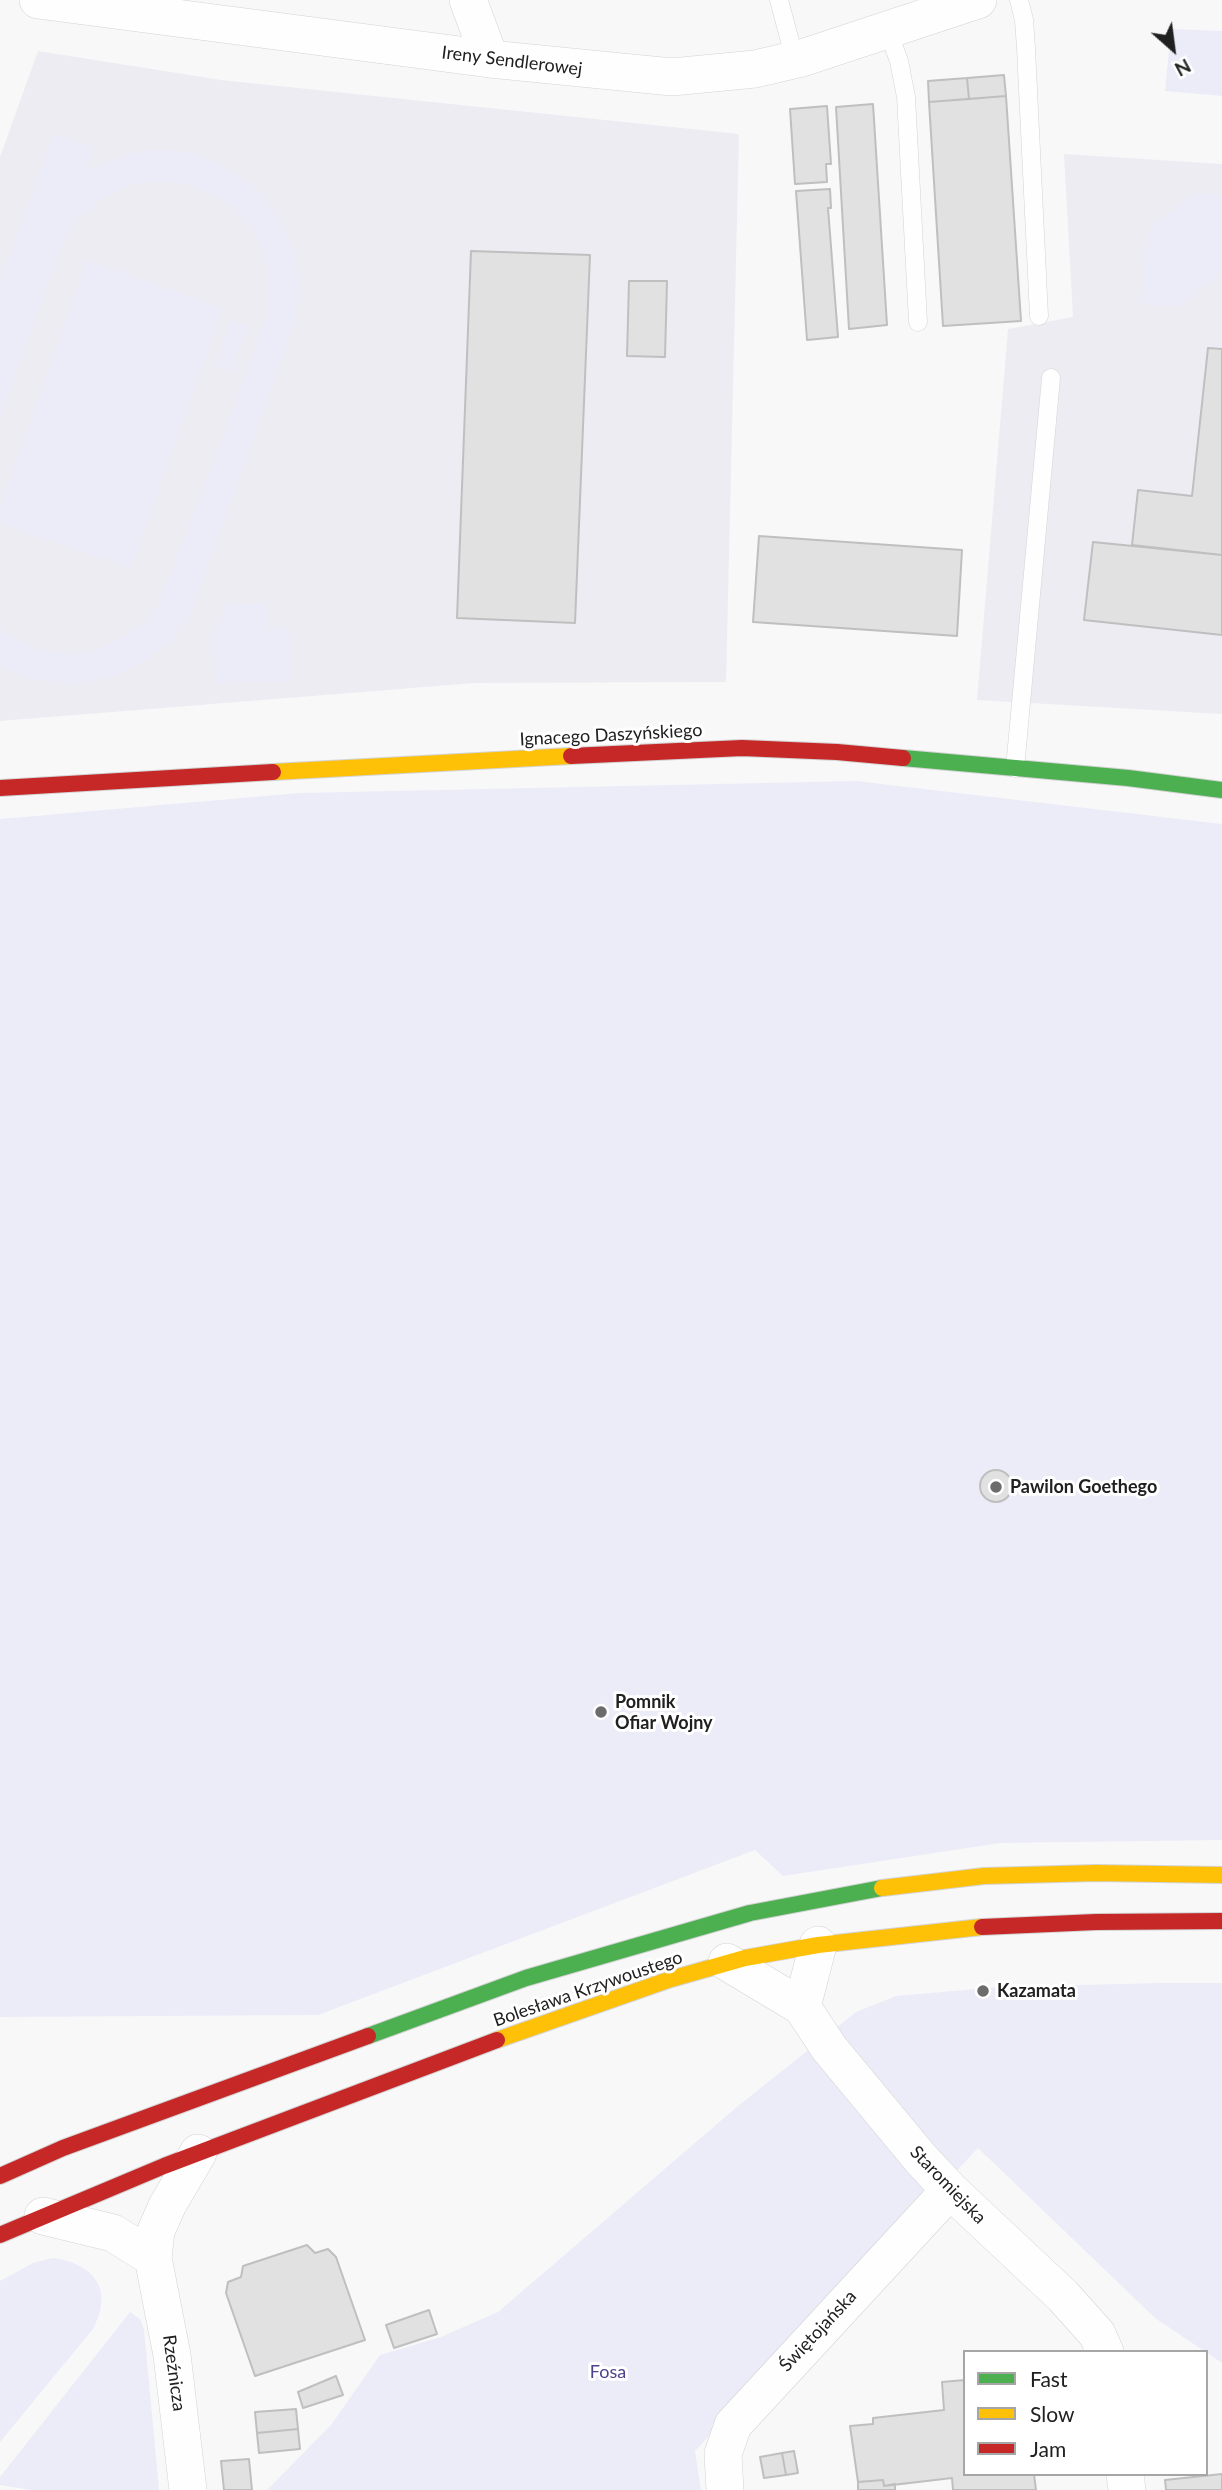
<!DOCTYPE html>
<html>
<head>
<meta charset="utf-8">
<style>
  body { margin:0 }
  #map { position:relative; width:1222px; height:2490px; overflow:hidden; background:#f8f8f9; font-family:Lato,sans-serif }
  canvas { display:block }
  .legend { position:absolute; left:963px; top:2350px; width:245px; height:126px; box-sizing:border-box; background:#fff; border:2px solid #a6a6a6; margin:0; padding:9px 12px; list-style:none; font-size:21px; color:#202021 }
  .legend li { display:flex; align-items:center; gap:14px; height:35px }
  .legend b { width:35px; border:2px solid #a6a6a6 }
  .north { position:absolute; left:1138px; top:14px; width:70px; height:70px; -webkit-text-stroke:5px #fff; paint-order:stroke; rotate:152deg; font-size:19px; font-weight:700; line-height:28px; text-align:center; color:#202021 }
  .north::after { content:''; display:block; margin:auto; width:24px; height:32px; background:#202021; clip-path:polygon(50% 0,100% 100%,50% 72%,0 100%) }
</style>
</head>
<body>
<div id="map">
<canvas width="1222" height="2490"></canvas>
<ul class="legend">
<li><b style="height:9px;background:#4caf50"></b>Fast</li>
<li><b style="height:9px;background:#ffc107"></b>Slow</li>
<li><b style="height:9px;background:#c62828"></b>Jam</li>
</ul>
<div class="north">N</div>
</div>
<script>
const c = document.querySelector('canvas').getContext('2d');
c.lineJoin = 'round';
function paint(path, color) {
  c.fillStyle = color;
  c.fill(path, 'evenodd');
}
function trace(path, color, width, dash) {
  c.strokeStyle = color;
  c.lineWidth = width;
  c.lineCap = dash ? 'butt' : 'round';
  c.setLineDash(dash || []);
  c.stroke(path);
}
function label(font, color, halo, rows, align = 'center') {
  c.font = font + ' Lato,sans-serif';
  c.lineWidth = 6;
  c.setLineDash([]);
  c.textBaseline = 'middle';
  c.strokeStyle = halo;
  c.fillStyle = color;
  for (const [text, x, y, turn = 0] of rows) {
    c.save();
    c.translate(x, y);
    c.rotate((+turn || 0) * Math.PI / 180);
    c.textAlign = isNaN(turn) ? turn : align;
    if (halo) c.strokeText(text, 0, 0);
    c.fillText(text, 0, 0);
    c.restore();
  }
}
paint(new Path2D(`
  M38 51 221 80 739 134 726 682 475 683 0 721V157Z
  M1064 154 1222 164V714L977 700 1008 329 1073 317Z`), '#edecf3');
paint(new Path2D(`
  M1171 29 1222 31V96L1165 91Z
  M54 133 94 147 85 171C108 161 131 151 156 150 217 149 281 193 295 254 301 279 298 304 293 328L196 600C192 608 189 617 184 624 143 681 62 701 0 666V627C8 636 16 639 27 644 75 666 126 647 157 607L211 468 268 311C274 252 250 203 190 186 170 181 147 179 127 187 102 196 84 212 67 232L0 419V281Z
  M1192 193 1222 195V271L1181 306 1141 305 1147 232Z
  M87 260 223 308 131 569 0 523V506Z
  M231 320 248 326 231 371 214 366Z
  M266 603 267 629H290L291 682 215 683 213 630 227 604Z
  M856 781 1222 824V1840L1000 1843 783 1876 755 1850 318 2015 0 2017V819L299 793Z
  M1159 1983H1222V2363L1155 2318 978 2148 695 2451 701 2490H267L331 2425 380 2355 441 2337 498 2312 738 2106 856 2012 896 1996 999 1987Z
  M53 2258C95 2264 114 2290 93 2329L0 2442V2281L33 2263Z
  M130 2312 140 2319 144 2329 159 2490H31L0 2485V2477Z`), '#ececf8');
const building = new Path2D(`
  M1004 75 1006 96 969 99 967 78Z
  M967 78 969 99 929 102 928 81Z
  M1006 96 1021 321 943 326 929 102Z
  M873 104 887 325 849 329 836 107Z
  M827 106 831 164H826L827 182 795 184 790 109Z
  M830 189 831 208H828L838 337 807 340 796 191Z
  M471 251 590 255 575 623 457 618Z
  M629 281H667L665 357 627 356Z
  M1208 348 1222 349V555L1132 545 1138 490 1192 496Z
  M759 536 962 550 957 636 753 622Z
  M1093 542 1222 555V635L1084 620Z
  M980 1486a16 16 0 1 1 32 0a16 16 0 1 1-32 0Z
  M307 2245 315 2253 328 2249 336 2257 365 2340 255 2376 226 2293 228 2282 241 2277 243 2266Z
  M429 2310 437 2334 394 2348 386 2325Z
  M336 2376 343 2395 303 2408 298 2392Z
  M965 2380V2474H1034L1036 2490H953L952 2478 884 2486 883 2480 858 2482 850 2426 873 2424V2418L944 2410 942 2382Z
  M296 2409 298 2429 257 2433 255 2412Z
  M298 2429 300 2449 259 2453 257 2433Z
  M794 2451 798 2473 786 2475 782 2453Z
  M782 2453 786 2475 764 2478 760 2457Z
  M249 2459 252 2490H224L221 2461Z
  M1222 2474V2490H1166L1165 2480Z
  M883 2480 884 2486 895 2484V2490H858V2482Z`);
paint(building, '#e1e1e2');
trace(building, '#bfbfc0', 2);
const lane = new Path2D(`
  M779 0 795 60
  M1019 0 1024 20 1026 48 1039 316
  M888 31 899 61 906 97 918 322
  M1015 768 1051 378`);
const street = new Path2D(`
  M38 0 490 59 672 77 755 69 802 58 978 0
  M468 0 490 59
  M727 1962 802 2007 829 2048 921 2159 950 2190 1063 2296 1097 2334 1105 2352
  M802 2007 818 1945
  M43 2216 113 2233 153 2258
  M1125 2474 1127 2490
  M188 2490 172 2355 153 2258 156 2231 167 2206 198 2153
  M725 2490 723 2454 733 2425 950 2190`);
const fast = new Path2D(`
  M903 758 1128 778 1222 790
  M368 2036 526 1978 750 1913 882 1888`);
const slow = new Path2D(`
  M273 772 571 756
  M882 1888 984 1876 1096 1873 1222 1875
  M497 2040 671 1979 745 1958 818 1945 982 1927`);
const jam = new Path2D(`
  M571 756 742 748 837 752 903 758
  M0 788 273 772
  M982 1927 1096 1922 1222 1921
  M0 2176 63 2148 368 2036
  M0 2235 164 2166 497 2040`);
trace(lane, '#d3d3d4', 19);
trace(street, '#d3d3d4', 38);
trace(fast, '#d3d3d4', 18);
trace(slow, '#d3d3d4', 18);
trace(jam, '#d3d3d4', 18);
trace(lane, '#fefefe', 18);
trace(street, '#fefefe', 37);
trace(fast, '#4caf50', 16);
trace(slow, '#ffc107', 16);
trace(jam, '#c62828', 16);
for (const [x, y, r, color] of [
  [996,1487,7,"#6c6c6d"],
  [601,1712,7,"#6c6c6d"],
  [983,1991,7,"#6c6c6d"]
]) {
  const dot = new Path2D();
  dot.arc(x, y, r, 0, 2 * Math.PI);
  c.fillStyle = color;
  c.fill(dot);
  trace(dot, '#fff', 2.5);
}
label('18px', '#202021', '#fff', [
  ["Ireny Sendlerowej",512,61,7],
  ["Ignacego Daszyńskiego",611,735,-3],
  ["Bolesława Krzywoustego",588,1989,-19],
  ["Staromiejska",948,2185,46],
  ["Świętojańska",818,2331,-47],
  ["Rzeźnicza",174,2373,82]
]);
label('bold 18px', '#202021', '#fff', [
  ["Pawilon Goethego",1010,1487],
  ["Pomnik",615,1702],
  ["Ofiar Wojny",615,1723],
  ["Kazamata",997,1991]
], 'left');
label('18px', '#4f418b', '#fff', [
  ["Fosa",608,2372]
]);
</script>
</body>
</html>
